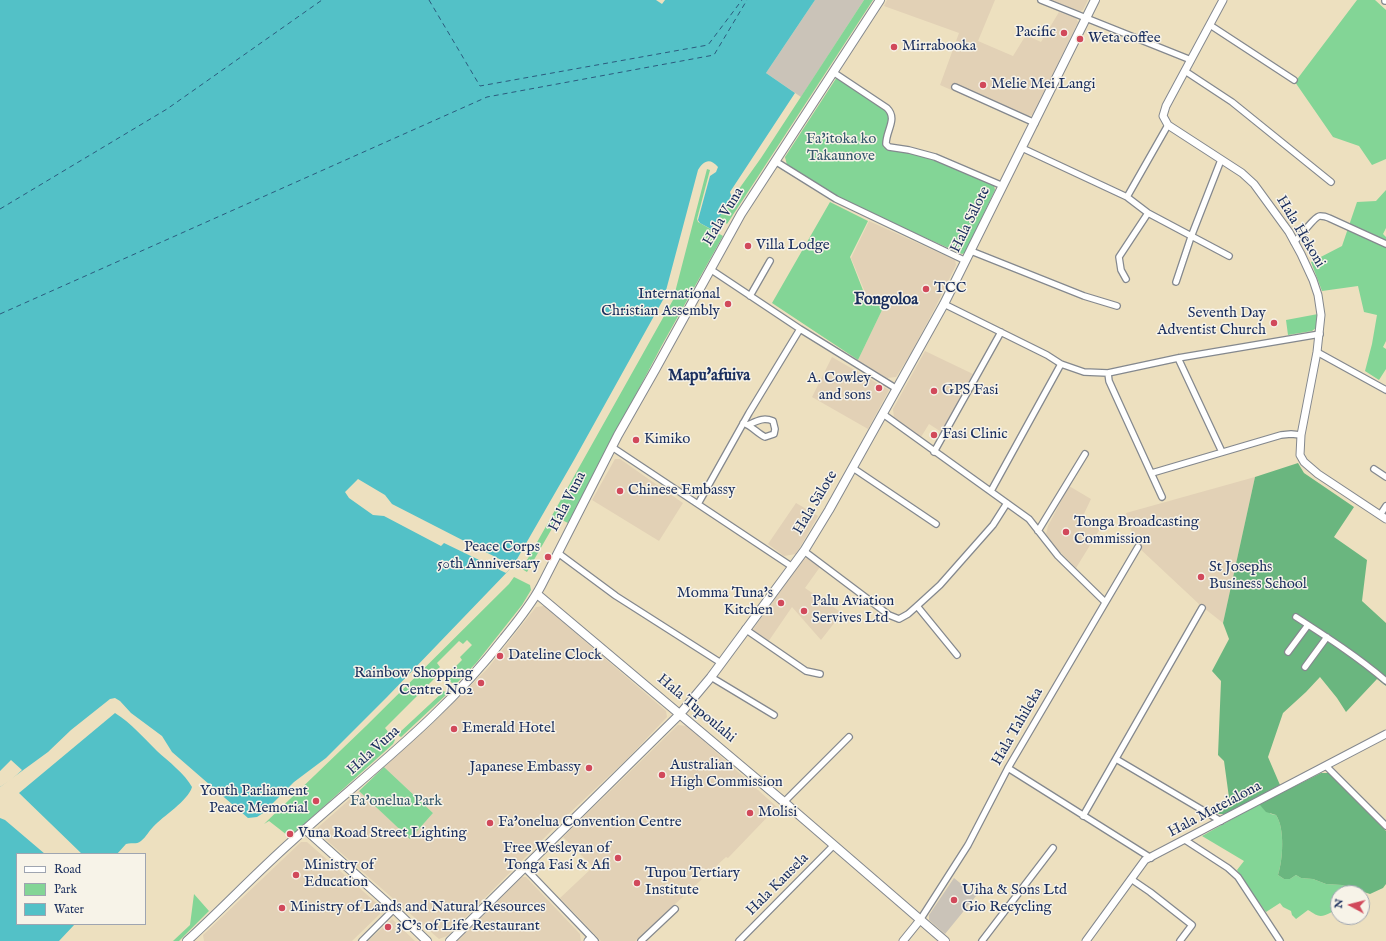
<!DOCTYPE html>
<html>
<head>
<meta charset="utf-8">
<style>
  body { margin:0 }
  #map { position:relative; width:1386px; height:941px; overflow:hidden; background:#ede0bf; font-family:"IM FELL English",serif }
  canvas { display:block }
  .legend { position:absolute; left:16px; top:853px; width:130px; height:72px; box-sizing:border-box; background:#f7f3e8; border:1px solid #9fa5b1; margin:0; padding:5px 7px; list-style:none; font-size:12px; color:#1b2f5e }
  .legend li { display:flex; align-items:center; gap:8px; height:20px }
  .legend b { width:20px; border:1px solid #9fa5b1 }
  .north { position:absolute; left:1330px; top:885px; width:40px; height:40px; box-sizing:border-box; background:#f7f3e8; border:1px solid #9fa5b1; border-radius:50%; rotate:277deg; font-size:11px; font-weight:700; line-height:16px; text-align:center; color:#1b2f5e }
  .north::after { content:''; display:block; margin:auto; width:14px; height:18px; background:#d1495b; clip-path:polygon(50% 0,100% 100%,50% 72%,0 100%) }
</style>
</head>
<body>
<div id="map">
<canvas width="1386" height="941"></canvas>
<ul class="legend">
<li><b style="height:5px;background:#fff"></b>Road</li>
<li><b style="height:11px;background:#83d596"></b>Park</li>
<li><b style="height:11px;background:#53c1c7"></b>Water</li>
</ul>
<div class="north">N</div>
</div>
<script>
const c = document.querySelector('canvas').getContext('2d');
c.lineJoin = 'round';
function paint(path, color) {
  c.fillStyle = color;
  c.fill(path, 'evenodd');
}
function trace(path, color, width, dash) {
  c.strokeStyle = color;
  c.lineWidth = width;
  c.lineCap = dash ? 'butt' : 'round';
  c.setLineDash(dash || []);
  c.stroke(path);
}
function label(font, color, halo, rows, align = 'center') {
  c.font = font + ' "IM FELL English",serif';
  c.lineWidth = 3;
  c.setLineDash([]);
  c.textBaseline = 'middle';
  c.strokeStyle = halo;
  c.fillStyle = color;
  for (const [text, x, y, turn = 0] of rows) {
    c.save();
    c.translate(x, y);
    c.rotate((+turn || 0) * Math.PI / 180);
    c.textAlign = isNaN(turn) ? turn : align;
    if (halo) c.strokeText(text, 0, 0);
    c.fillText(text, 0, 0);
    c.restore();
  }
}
paint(new Path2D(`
  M887 0H995L978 41 1013 56 1026 35 1041 42 1059 12 1076 18 1078 22 1033 115 1028 116 1013 110 1010 116 940 85 959 33 884 6Z
  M1048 0H1088L1083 10 1077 12Z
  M869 221 955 260 956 265 936 306 910 355 896 377 887 378 858 360 883 308 867 297 851 258Z
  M925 351 973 374 943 433 929 424 921 437 894 418 893 409Z
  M832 357 889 390 868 429 812 397Z
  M615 459H620L683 503 659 541 592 500Z
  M1255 477 1223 623 1200 605 1138 547 1135 543 1126 513Z
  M1069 486 1091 499 1083 516 1100 529 1076 568 1059 551 1046 534 1048 526Z
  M796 503 818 516 796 554 784 556 768 544Z
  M808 558 820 567 805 588 842 613 821 640 792 607 768 642 754 633 753 629 804 559Z
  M544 606 666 711 667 717 627 759 561 821 447 936 439 939 315 830 359 791 410 838 433 813 384 767 427 729 488 668 536 607Z
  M678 725 687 726 777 807 728 858 726 857 635 941H601L560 898 593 867 563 837Z
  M301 842H307L380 906V914L352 941H204L203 935Z
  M522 877H526L580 934 581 941H457Z
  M392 919 415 941H368Z`), '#e2d1b6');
paint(new Path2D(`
  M815 0H864L801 97 766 73Z
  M954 878 976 896 945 934 929 920V915Z`), '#cac3b8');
paint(new Path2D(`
  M864 0H873L727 224 719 217 761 158Z
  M1357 0H1375L1386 10V159L1372 165 1359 146 1333 137 1295 82Z
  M837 77 889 111C892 123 883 134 883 147L920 156 953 166 994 185 995 190 965 253 962 254 885 220 839 197 787 165 785 157Z
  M707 169 710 170 697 219 698 222 723 236 662 345 568 523 558 518 527 572 522 569 673 300Z
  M1386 190V228L1383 234 1386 237V341L1383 347 1386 349V369L1379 380 1365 371 1372 344 1377 315 1364 312 1358 286 1322 291 1311 262 1342 246 1357 202 1376 201Z
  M830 202 868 221 850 257 866 298 883 308 858 360 772 303Z
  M1318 314 1316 328 1312 331 1288 335 1286 320Z
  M514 577 530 585 531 590 522 605 477 662 457 683H452L442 674 444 672 447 675 462 660 460 657 472 645 467 640 463 644 459 641 437 663 440 667 434 673 437 676 385 728 395 740 393 744 291 836 287 835 269 821 264 824 366 726 509 584Z
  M444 691 447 694 401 737 399 736V733Z
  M384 767 433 813 410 839 359 791Z
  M1259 804 1271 814 1276 815C1285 828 1283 860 1278 875L1284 879H1290L1296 875 1301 878 1313 879 1326 884 1342 885 1355 889 1353 893H1338V914L1332 912C1320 918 1319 917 1308 910L1296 919 1292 915 1291 911 1283 907 1280 903 1266 912 1252 893 1237 870 1244 861 1202 836Z
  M194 894 209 911 179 941H173L190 925Z`), '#83d596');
paint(new Path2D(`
  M1298 463 1304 473 1354 507 1334 537 1367 560 1362 601 1386 623V686L1377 679 1346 712 1337 698 1320 677 1306 692 1283 713 1268 757 1280 785 1225 814H1215L1230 805 1224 761 1218 755 1221 681 1212 671 1229 639 1223 623 1255 477Z
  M1321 773H1329L1386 831V884L1383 888 1370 894 1342 885 1326 884 1313 879 1301 878 1296 875 1290 879H1284L1278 875C1283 860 1285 828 1276 815L1266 812 1259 804Z`), '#6ab67f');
paint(new Path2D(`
  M0 0H656L662 4 665 0H815L766 73 795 93 730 192 732 199 711 229 700 223 698 220 710 176 716 172 718 167C710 157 703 161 698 170L664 298 574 460 513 566 387 697 326 758 294 782 263 813 257 817 248 818 172 752 162 736 131 713 120 701 115 698 110 699 105 703 71 730 48 752 0 787Z
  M115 713C131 723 144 738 157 751 168 761 185 774 192 787 188 801 163 816 153 827 149 831 146 837 141 841 136 845 131 842 126 844L117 854H82L19 793Z
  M0 818 5 820 45 854H17V924H75L59 941H0Z`), '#53c1c7');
paint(new Path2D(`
  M358 479 385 495 392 504 513 566 506 573 444 543 441 546 384 516 373 515 349 498 345 492Z
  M11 760 22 770 11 780 0 787V771Z`), '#ede0bf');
trace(new Path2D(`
  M429 0 480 86 708 45 742 0
  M0 209 167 109 322 0
  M0 314 487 97 714 55 747 0`), '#2c5b7e', 1, [5, 4]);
const minor = new Path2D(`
  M1041 0 1191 60
  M1385 1V0
  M1210 25 1294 80
  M1185 71 1232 102 1331 182
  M833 72 887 108C898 119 886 130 886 144L889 147 909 150 935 157 1003 186
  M955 87 1035 123
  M1022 148 1127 197 1148 213 1229 256
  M775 161 836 199 966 261
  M1127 197 1168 125
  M1294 242C1300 237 1315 216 1320 216 1323 216 1327 217 1329 218L1386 244
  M971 251 1084 296 1117 306
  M710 269 800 329 897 389
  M1126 279 1121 270 1119 257 1148 213
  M1176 282 1191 237 1221 160
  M750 296 770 261
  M944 304 1047 355 1061 364 1084 372 1108 373 1178 358 1320 334
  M1317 352 1386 390
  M1178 358 1222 452
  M1108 373 1109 381 1119 403 1162 497
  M883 414 1029 519 1058 556 1105 602
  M743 423C752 426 757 433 765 437L774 434 775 429 773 421C763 417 757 421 748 425
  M612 447 791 566
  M934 452 1001 332
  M853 468 936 524
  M1374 469 1386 477
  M1152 473 1281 435 1291 434 1301 435
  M991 491 1061 364
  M698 504 749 413 800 329
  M1380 515 1386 506
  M1038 531 1085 454
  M804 551 889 615 899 619 908 614 917 606 940 585 993 525 1007 503
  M558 553 616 596 721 663
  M917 606 957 655
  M1296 617C1327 637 1358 657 1386 681
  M745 629 806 671 820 674
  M1288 652 1308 625
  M1305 667 1327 637
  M711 677 774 715
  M1116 759 1221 821
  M1326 766 1386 826
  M1008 768 1151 858
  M784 802 849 737
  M1083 816 1202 608
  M1185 840 1228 868 1238 877 1280 941
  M524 867 595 941
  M1131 879 1150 892 1192 925 1180 941
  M920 920 968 845 1008 768 1138 547
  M362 941 394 909
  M641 941 675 909
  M739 941 834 845
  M982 941 1053 848`);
const tertiary = new Path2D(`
  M1223 0 1166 106 1163 116 1168 125 1242 173 1254 184 1289 232 1301 254 1313 280 1318 295 1321 315 1317 352 1301 435 1300 455 1304 462 1318 474 1386 519
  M588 941 591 938
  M903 941 920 920
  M1086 941 1145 860 1386 734`);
const secondary = new Path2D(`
  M537 594 784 802 945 941
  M305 829 394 909 427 941
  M187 941C223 908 256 873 292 841 365 775 444 716 504 638 517 622 531 605 541 586L618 435 655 370 741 214 880 0
  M450 941 680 714 711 677 804 551 829 510 944 304 1095 0`);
trace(minor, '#84888e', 8);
trace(tertiary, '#84888e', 9);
trace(secondary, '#84888e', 10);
trace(minor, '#fff', 5.5);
trace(tertiary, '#fff', 7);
trace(secondary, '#fff', 8);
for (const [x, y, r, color] of [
  [1064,33,4,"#d1495b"],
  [1080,39,4,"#d1495b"],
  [894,47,4,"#d1495b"],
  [983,85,4,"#d1495b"],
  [748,246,4,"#d1495b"],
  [926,289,4,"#d1495b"],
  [728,304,4,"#d1495b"],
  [1274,323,4,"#d1495b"],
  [879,388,4,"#d1495b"],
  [934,391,4,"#d1495b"],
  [934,435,4,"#d1495b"],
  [636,440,4,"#d1495b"],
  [620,491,4,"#d1495b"],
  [1066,532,4,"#d1495b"],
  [548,557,4,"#d1495b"],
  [1201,577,4,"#d1495b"],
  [781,603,4,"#d1495b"],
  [804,611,4,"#d1495b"],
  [500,656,4,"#d1495b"],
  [481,683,4,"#d1495b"],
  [454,729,4,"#d1495b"],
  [589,768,4,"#d1495b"],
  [662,775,4,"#d1495b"],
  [316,801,4,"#d1495b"],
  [750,813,4,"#d1495b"],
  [490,823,4,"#d1495b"],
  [290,834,4,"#d1495b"],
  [618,858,4,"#d1495b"],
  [296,875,4,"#d1495b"],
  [637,883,4,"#d1495b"],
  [954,900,4,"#d1495b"],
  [282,908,4,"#d1495b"],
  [388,927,4,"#d1495b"]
]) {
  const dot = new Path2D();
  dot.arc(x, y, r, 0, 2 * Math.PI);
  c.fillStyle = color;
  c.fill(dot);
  trace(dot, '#f7f3e8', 1.5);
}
label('15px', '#1b2f5e', '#f7f3e8', [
  ["Pacific",1056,33,"right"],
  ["Weta coffee",1088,39],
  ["Mirrabooka",902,47],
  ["Melie Mei Langi",991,85],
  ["Villa Lodge",756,246],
  ["TCC",934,289],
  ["International",720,295,"right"],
  ["Christian Assembly",720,312,"right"],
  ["Seventh Day",1266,314,"right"],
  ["Adventist Church",1266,331,"right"],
  ["A. Cowley",871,379,"right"],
  ["and sons",871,396,"right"],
  ["GPS Fasi",942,391],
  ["Fasi Clinic",942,435],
  ["Kimiko",644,440],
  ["Chinese Embassy",628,491],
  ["Tonga Broadcasting",1074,523],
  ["Commission",1074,540],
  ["Peace Corps",540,548,"right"],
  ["50th Anniversary",540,565,"right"],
  ["St Josephs",1209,568],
  ["Business School",1209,585],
  ["Momma Tuna's",773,594,"right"],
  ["Kitchen",773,611,"right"],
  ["Palu Aviation",812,602],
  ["Servives Ltd",812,619],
  ["Dateline Clock",508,656],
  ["Rainbow Shopping",473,674,"right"],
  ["Centre No2",473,691,"right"],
  ["Emerald Hotel",462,729],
  ["Australian",670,766],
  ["High Commission",670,783],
  ["Japanese Embassy",581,768,"right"],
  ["Youth Parliament",308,792,"right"],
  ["Peace Memorial",308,809,"right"],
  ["Molisi",758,813],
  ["Fa'onelua Convention Centre",498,823],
  ["Vuna Road Street Lighting",298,834],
  ["Free Wesleyan of",610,849,"right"],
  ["Tonga Fasi & Afi",610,866,"right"],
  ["Ministry of",304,866],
  ["Education",304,883],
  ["Tupou Tertiary",645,874],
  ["Institute",645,891],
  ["Uiha & Sons Ltd",962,891],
  ["Gio Recycling",962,908],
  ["Ministry of Lands and Natural Resources",290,908],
  ["3C's of Life Restaurant",396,927]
], 'left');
label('15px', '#35586c', '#f7f3e8', [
  ["Fa'itoka ko",841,140],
  ["Takaunove",841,157],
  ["Fa'onelua Park",396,802]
]);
label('15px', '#1b2f5e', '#f7f3e8', [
  ["Hala Vuna",724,217,-59],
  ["Hala Sālote",971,220,-64],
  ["Hala Hekoni",1300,232,59],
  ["Hala Vuna",568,502,-63],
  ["Hala Sālote",816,503,-59],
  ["Hala Tupoulahi",696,709,40],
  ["Hala Tahileka",1018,727,-60],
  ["Hala Vuna",374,751,-42],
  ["Hala Mateialona",1215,810,-28],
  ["Hala Kausela",778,885,-45]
]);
label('bold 16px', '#1b2f5e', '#f7f3e8', [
  ["Fongoloa",886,301],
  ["Mapu'afuiva",709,377]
]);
</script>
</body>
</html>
